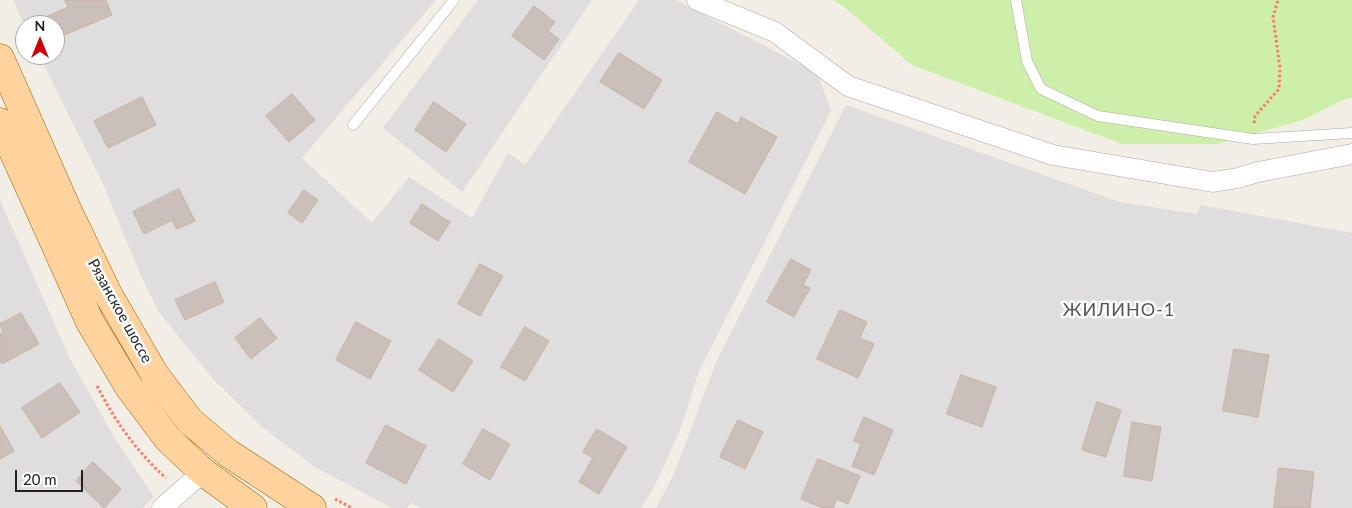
<!DOCTYPE html>
<html>
<head>
<meta charset="utf-8">
<style>
  body { margin:0 }
  #map { position:relative; width:1352px; height:508px; overflow:hidden; background:#f2eee6; font-family:Lato,sans-serif }
  canvas { display:block }
  .north { position:absolute; left:15px; top:15px; width:50px; height:50px; box-sizing:border-box; background:#fff; border:1px solid #a6a6a6; border-radius:50%; rotate:0deg; font-size:14px; font-weight:700; line-height:20px; text-align:center; color:#212121 }
  .north::after { content:''; display:block; margin:auto; width:18px; height:22px; background:#d10006; clip-path:polygon(50% 0,100% 100%,50% 72%,0 100%) }
  .scale { position:absolute; left:15px; top:470px; width:68px; height:22px; box-sizing:border-box; border:2px solid #212121; border-top:0; padding-left:6px; font-size:15px; line-height:18px; white-space:nowrap; color:#212121; -webkit-text-stroke:4px #fff; paint-order:stroke }
</style>
</head>
<body>
<div id="map">
<canvas width="1352" height="508"></canvas>
<div class="north">N</div>
<div class="scale">20 m</div>
</div>
<script>
const c = document.querySelector('canvas').getContext('2d');
c.lineJoin = 'round';
function paint(path, color) {
  c.fillStyle = color;
  c.fill(path, 'evenodd');
}
function trace(path, color, width, dash) {
  c.strokeStyle = color;
  c.lineWidth = width;
  c.lineCap = dash ? 'butt' : 'round';
  c.setLineDash(dash || []);
  c.stroke(path);
}
function label(font, color, halo, rows, align = 'center') {
  c.font = font + ' Lato,sans-serif';
  c.lineWidth = 5;
  c.setLineDash([]);
  c.textBaseline = 'middle';
  c.strokeStyle = halo;
  c.fillStyle = color;
  for (const [text, x, y, turn = 0] of rows) {
    c.save();
    c.translate(x, y);
    c.rotate((+turn || 0) * Math.PI / 180);
    c.textAlign = isNaN(turn) ? turn : align;
    if (halo) c.strokeText(text, 0, 0);
    c.fillText(text, 0, 0);
    c.restore();
  }
}
paint(new Path2D(`
  M13 0H436L302 158 372 223 409 177 472 218 508 153 525 165 639 0H676L817 73 831 111 699 371 680 430 654 487 641 508H421L411 503 406 508H392L315 467 261 426 213 379 159 312 141 276 103 184 39 55H55V25L25 26Z
  M478 0H592L462 192 383 128Z
  M846 105 1120 202 1197 214 1201 205 1352 233V508H656L674 474 717 360Z
  M0 200 70 359 117 442 154 497 142 508H0Z`), '#dfdddd');
paint(new Path2D(`
  M833 0H1352V98L1345 99 1303 120 1218 144H1122L912 65 843 6Z`), '#ceefa9');
const building = new Path2D(`
  M65 0H106L112 15 57 38 55 33V25H52L48 16 68 7Z
  M534 6 555 22 548 31 559 39 544 60 512 36Z
  M619 53 662 80 644 109 600 82Z
  M292 94 315 120 289 142 266 116Z
  M142 97 156 125 108 148 94 121Z
  M434 102 466 124 446 152 415 130Z
  M717 112 738 124 741 117 777 137 745 194 689 162Z
  M179 189 195 221 177 229 172 220 144 234 133 212Z
  M304 190 318 200 302 223 288 213Z
  M422 204 450 222 438 241 410 223Z
  M791 259 811 270 803 285 810 288 794 317 767 302Z
  M480 264 503 276 480 316 458 304Z
  M215 282 224 302 185 320 175 300Z
  M840 310 867 322 860 338 874 344 858 378 817 359Z
  M21 313 39 344 2 364 0 360V334L3 332 0 324Z
  M260 318 277 338 251 359 235 338Z
  M356 322 391 341 370 379 336 360Z
  M525 327 549 341 525 381 501 367Z
  M439 339 473 361 453 392 419 370Z
  M1234 349 1269 355 1258 417 1223 411Z
  M961 375 996 387 982 427 947 414Z
  M60 383 80 412 42 438 22 408Z
  M1097 402 1121 410 1106 457 1082 450Z
  M864 417 893 430 874 475 852 466 861 444 854 441Z
  M738 420 763 432 745 469 720 457Z
  M1132 422 1161 427 1152 481 1124 476Z
  M386 425 426 446 406 484 366 463Z
  M0 426 14 451 0 459Z
  M483 429 510 444 490 480 463 464Z
  M597 429 627 447 599 494 579 482 593 458 583 452Z
  M818 459 860 476 848 504 837 499 833 508H823L801 499Z
  M93 462 121 489 104 508 76 481Z
  M1279 468 1314 472 1310 508H1274Z`);
paint(building, '#cac0b9');
trace(building, '#c5b3a7', 1);
const service = new Path2D(`
  M1016 0 1027 61 1041 89 1098 116 1253 139 1352 133
  M353 125 454 0`);
const minor = new Path2D(`
  M697 0 775 32 848 86 1053 155 1213 182 1238 178 1258 172 1352 154
  M162 508 203 472`);
const primary = new Path2D(`
  M0 58 67 209 108 294 155 375 190 421 228 453 312 508
  M0 122 90 322 129 387 168 439 203 472 253 508`);
trace(service, '#a8a8a8', 11);
trace(minor, '#a8a8a8', 21);
trace(primary, '#9d6400', 29);
trace(new Path2D(`
  M1254 123 1255 116 1279 89 1280 68 1273 17 1278 0
  M97 386C115 421 137 452 166 478
  M335 499 352 508`), '#ff756a', 3, [2.5, 2.5]);
trace(service, '#fff', 10);
trace(minor, '#fff', 20);
trace(primary, '#ffd29e', 28);
label('15px', '#212121', '#fff', [
  ["Рязанское шоссе",120,311,61]
]);
c.letterSpacing = '1px';
label('18px', '#545454', '#fff', [
  ["ЖИЛИНО-1",1119,310]
]);
c.letterSpacing = '0px';
</script>
</body>
</html>
